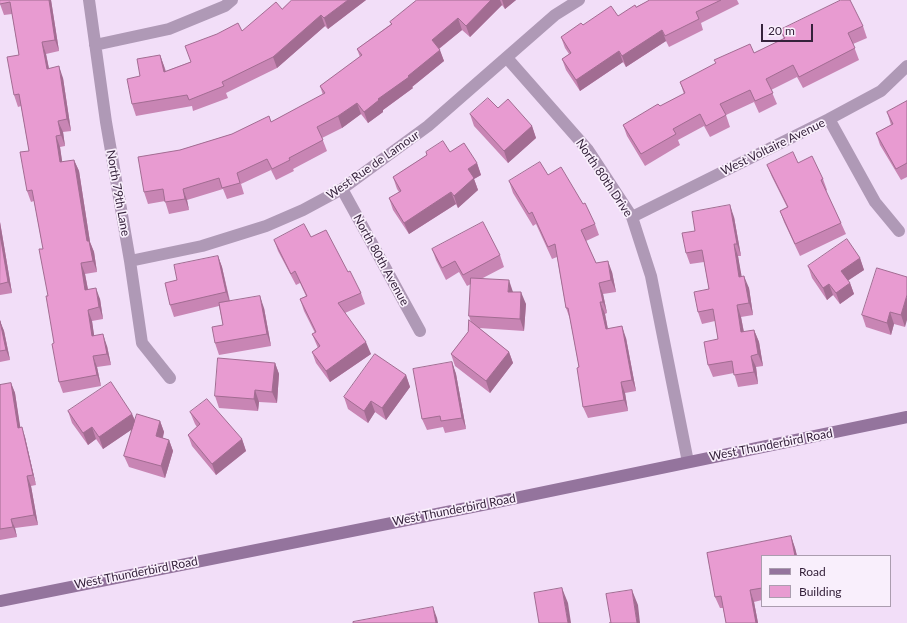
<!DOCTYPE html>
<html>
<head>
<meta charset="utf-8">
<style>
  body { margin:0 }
  #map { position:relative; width:907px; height:623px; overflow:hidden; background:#f2def8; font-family:Lato,sans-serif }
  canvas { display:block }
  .legend { position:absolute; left:761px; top:555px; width:130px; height:52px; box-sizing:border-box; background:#f9effc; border:1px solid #ab9daf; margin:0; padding:5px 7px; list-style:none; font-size:12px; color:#35223b }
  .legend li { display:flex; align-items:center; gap:8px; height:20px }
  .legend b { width:20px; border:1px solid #ab9daf }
  .scale { position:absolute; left:761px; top:24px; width:52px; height:18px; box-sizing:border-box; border:2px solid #35223b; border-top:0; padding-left:5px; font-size:12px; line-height:14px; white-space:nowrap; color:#35223b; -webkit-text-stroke:3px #f9effc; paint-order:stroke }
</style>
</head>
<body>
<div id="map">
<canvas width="907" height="623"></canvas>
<ul class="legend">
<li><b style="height:5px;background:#94749d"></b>Road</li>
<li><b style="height:11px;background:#e89bd1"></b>Building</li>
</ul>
<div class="scale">20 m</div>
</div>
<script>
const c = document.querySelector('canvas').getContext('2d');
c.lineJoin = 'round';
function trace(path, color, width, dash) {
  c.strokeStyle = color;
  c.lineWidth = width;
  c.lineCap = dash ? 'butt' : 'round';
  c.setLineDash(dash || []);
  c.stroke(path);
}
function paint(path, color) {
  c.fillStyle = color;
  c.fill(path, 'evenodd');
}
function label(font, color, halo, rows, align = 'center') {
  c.font = font + ' Lato,sans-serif';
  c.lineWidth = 3.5;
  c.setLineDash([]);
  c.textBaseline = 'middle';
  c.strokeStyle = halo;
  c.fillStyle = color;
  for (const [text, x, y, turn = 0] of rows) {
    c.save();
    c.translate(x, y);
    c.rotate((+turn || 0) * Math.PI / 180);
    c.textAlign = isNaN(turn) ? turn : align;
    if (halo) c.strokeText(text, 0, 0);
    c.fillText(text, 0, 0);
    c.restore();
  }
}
trace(new Path2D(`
  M89 0 106 122 130 261 142 343 170 378
  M95 45 169 29 225 6 232 0
  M507 58 588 150 632 217 651 276 688 462
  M829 119 875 202 899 231
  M342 189 420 331
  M632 217 829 119 881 91 907 66
  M130 261 202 246 266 226 303 210 342 189 428 126 555 15 579 0`), '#af99b6', 12);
trace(new Path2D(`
  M0 601 487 504 907 417`), '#94749d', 12);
paint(new Path2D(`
  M0 0H51L59 51 46 54 49 68 63 78 71 131 63 132 65 146 60 147 62 162 74 160 79 171 90 242 94 252 97 272 85 274 88 289 100 299 103 319 92 321 94 336 107 346 111 365 97 367 101 386 63 393 59 382 54 343 48 296 43 249 34 201 31 202 27 191 29 151 21 106 18 107 14 95 19 55 12 14 4 15 0 4Z
  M292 0H366L328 29 325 26 277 68 226 93 228 98 193 111 192 106 136 116 132 104 140 76 160 55 164 66 166 71 190 62 282 9Z
  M417 0H516L505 9 502 5 470 37 462 30 439 49 444 61 412 87 413 88 383 110V112L368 123 361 114 342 128 322 138 327 151 293 169 294 171 276 180 271 170 241 184 244 194 227 199 223 189 187 200 189 210 169 214 165 201 148 204 144 192 180 150 271 122 323 95 320 86 360 57 357 49 391 24 390 22Z
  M650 0H737L739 4 701 23 703 30 669 47 666 41 626 67 623 62 580 91 566 70 562 59 569 54 565 48 561 37 583 25 618 16Z
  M863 26 867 38 853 44 859 60 803 88 797 77 771 90 777 104 759 113 754 102 726 115 730 127 710 137 704 126 678 140 680 145 645 166 627 136 623 125 684 94 680 82 754 53 784 39 780 30Z
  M907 101V177L901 180 880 145 876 133 891 125 887 112Z
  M498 108 532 126 536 138 508 163 474 126 470 114Z
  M426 152H450L477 163 481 175 474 179 478 190 458 208 456 204 409 234 393 210 389 198 399 192 397 189 393 177 427 155Z
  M798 163 823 179 827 190 826 191 841 223 846 234 800 256 784 222 780 211 787 207 772 177 767 165Z
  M548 175 595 224 599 235 586 241 596 263 612 272 616 292 603 294 607 313 605 314 608 329 626 338 636 391 625 393 628 411 588 418 583 407 579 367 570 319 566 308 557 257 552 259 536 224 533 226 513 193 509 181Z
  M734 217 741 256H738L741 277 749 288 753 315 741 317 744 332 754 330 759 342 763 366 756 367 758 384 738 387 734 373 713 377 708 365 718 339 715 321 702 324 698 312 709 289 704 262 690 264 686 253 695 231Z
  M0 222 12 293 0 295Z
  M311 237 348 272 361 293 365 304 345 313 371 354 330 382 316 363 312 352 318 348 312 334 315 333 304 311 300 299 306 296 300 283 296 285 278 251 274 240Z
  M432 249 500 255 504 267 481 279 513 292 526 304 524 331 479 328 509 352 513 363 490 393 455 366 451 354 468 332 471 322 469 316 471 284 467 286 459 272 446 280 436 260Z
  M218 256 222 267 230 301 264 308 271 346 219 355 215 343 223 325 219 306 174 317 170 305 177 280Z
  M860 258 864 270 848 280 850 283 854 294 840 304 833 295 827 300 812 278 808 266Z
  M907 277 905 327 894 324 891 335 866 327 862 315Z
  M0 321 4 331 10 360 0 362Z
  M452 362 456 374 466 429 445 433 443 427 427 430 422 419Z
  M275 363 279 374 277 403 259 402 258 411 219 408 215 396Z
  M406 375 410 387 386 420 375 412 368 423 348 409 344 397Z
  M11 383 15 393 20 428 25 437 36 485 31 486 38 525 15 528 17 537 0 540V385Z
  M68 411 132 414 135 420 160 421 164 432 163 438 169 440 173 451 165 478 129 467 124 456 132 429 103 449 96 439 88 445 72 423Z
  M190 412 242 439 246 451 216 475 192 446 188 435 197 427 195 424Z
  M791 536 795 548 797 556H762V600L754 602 758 623H726L723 608H720L715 597 707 553Z`), '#c885b4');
paint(new Path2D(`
  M49 0H51L59 51 55 40Z
  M348 0H366L328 29 324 18Z
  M491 0H500L502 5 470 37 466 26Z
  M502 0H516L505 9Z
  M321 15 325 26 277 68 273 57Z
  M458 18 462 30 436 51 432 40Z
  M662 30 666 41 626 67 622 56Z
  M42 42 46 54 51 80 47 69Z
  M440 50 444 61 412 87 413 88 383 110V112L368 123 364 112 378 99Z
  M619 51 623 62 580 91 576 80Z
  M160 55 164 66 168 83 164 72Z
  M59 66 63 78 71 131 67 119Z
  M357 103 361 114 342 128 338 116Z
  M58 121 63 132 65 146 61 135Z
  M532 126 536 138 508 163 504 151Z
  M56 136 60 147 64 174 60 162Z
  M74 160 79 171 90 242 94 252 97 272 93 261 87 241Z
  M477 163 481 175 474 179 478 190 458 208 454 196 468 169Z
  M183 189 187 200 189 210 185 199Z
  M451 192 456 204 409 234 404 223Z
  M730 205 734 217 741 256 737 244Z
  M0 222 12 293 8 282 0 234Z
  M734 244 738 256 744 289 739 277Z
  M218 256 222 267 230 304 226 292Z
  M860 258 864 270 846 282 841 271Z
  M608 261 612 272 616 292 611 280Z
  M81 263 85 274 90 301 85 290Z
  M744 276 749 288 753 315 749 303Z
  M509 280 513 292H508Z
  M599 283 603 294 607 313 603 302Z
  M850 283 854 294 840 304 836 293Z
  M829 284 833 295 827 300 823 288Z
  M96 288 100 299 103 319 99 307Z
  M521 292 526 304 524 331 520 319Z
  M907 295V320L905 327 901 315Z
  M260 296 264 308 271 346 267 334Z
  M600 302 605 314 610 341 606 329Z
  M737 305 741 317 746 344 741 332Z
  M88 310 92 321 96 348 92 336Z
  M890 312 894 324 891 335 887 323Z
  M0 321 4 331 10 360 6 350Z
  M622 326 626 338 636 391 632 380Z
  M754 330 759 342 763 366 758 354Z
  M103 334 107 346 111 365 107 354Z
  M366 342 371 354 330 382 326 371Z
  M509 352 513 363 490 393 486 381Z
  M93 356 97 367 101 386 97 375Z
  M751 356 756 367 758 384 754 372Z
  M452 362 456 374 466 429 462 418Z
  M275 363 279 374 277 403 272 392Z
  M406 375 410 387 386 420 382 408Z
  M621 382 625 393 628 411 624 400Z
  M11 383 15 393 22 438 18 428Z
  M255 390 259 402 258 411 254 399Z
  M371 401 375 412 368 423 364 411Z
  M132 414 137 426 103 449 99 437Z
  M160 421 164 432 160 447 156 436Z
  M22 427 25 437 36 485 33 475Z
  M92 427 96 439 88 445 83 433Z
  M242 439 246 451 216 475 212 464Z
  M169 440 173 451 165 478 161 466Z
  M27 476 31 486 38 525 34 515Z
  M11 519 15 528 17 537 13 527Z
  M791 536 795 548 797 556H795Z
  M562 588 568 603 571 623H568Z
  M632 590 638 605 640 623H637Z
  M750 590 754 602 758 623H756Z
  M433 607 437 618 438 623H436Z`), '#a26c92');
const building = new Path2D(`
  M0 0H49L55 40 42 42 47 69 59 66 67 119 58 121 61 135 56 136 60 162 74 160 87 241H89L93 261 81 263 85 290 96 288 99 307 88 310 92 336 103 334 107 354 93 356 97 375 59 382 52 344 54 343 46 296H48L39 249H43L32 190 27 191 20 152 29 151 19 94 14 95 7 57 19 55 10 2 0 4Z
  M292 0H348L324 18 321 15 273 57 222 82 224 86 189 100 187 95 132 104 127 79 140 76 137 59 160 55 164 72 191 62 185 46 217 34 238 23 242 31 276 2 282 9Z
  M417 0H491L466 26 458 18 432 40 440 50 408 76 409 77 378 99 379 100 364 112 357 103 338 116 317 127 323 140 289 158 290 160 272 169 267 159 237 173 240 183 222 188 219 178 183 189 185 199 165 202 163 189 144 192 138 157 180 150 232 134 269 116 271 122 325 93 320 86 362 55 357 49 392 24 390 22Z
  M650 0H721L696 12 699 19 665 36 662 30 622 56 619 51 576 80 562 59 571 53 561 37 581 23 583 25 611 6 618 16 635 5 636 7Z
  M841 0H850L863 26 848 33 855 48 799 77 793 65 766 79 773 93 755 101 750 90 720 104 726 115 706 126 700 114 673 129 676 134 641 154 623 125 658 104 660 106 685 93 680 82 716 63 714 60 750 44 754 53 785 38 780 30Z
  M488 98 498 108 508 99 532 126 504 151 470 114Z
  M907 101V163L896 169 876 133 893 124 887 112Z
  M443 141 450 152 464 143 477 163 468 169 474 178 454 196 451 192 404 223 389 198 401 191 393 177 427 155 426 152Z
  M793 152 798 163 812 156 823 179 821 180 841 223 795 244 780 211 788 207 767 165Z
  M540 162 548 175 561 167 583 204 585 203 595 224 581 230 596 263 608 261 611 280 599 283 603 302H600L606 329 622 326 632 380 621 382 624 400 583 407 577 368 579 367 568 308H566L555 244 548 247 532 212 529 214 509 181Z
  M730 205 737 244H734L739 277 744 276 749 303 737 305 741 332 754 330 758 354 751 356 754 372 734 375 732 361 708 365 704 342 718 339 713 309 698 312 694 292 709 289 702 250 686 253 682 233 695 231 692 212Z
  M483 222 500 255 463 275 455 261 442 268 432 249Z
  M304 224 311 237 326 230 348 272 350 271 361 293 338 303 366 342 326 371 312 352 320 346 312 334 316 332 300 299 307 296 295 271 291 274 274 240Z
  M0 234 8 282 0 284Z
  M847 239 860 258 841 271 850 283 836 293 829 284 823 288 808 266Z
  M218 256 226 292 170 305 165 283 177 280 174 265Z
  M877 268 907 277V295L901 315 890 312 887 323 862 315Z
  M471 278 509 280 508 292H521L520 319 469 316Z
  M260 296 267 334 215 343 212 327 223 325 219 303Z
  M469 320 509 352 486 381 451 354 468 332Z
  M0 321 6 350 0 351Z
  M375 354 406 375 382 408 371 401 364 411 344 397Z
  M218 358 275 363 272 392 255 390 254 399 215 396Z
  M452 362 462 418 441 421 440 416 422 419 413 369Z
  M111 382 132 414 99 437 92 427 83 433 68 411Z
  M11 383 18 428 22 427 33 475 27 476 34 515 11 519 13 527 0 529V385Z
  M207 399 242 439 212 464 188 435 200 424 190 412Z
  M137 414 160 421 156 436 169 440 161 466 124 456Z
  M791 536 795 556H762V588L750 590 756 623H726L721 596 715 597 707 553Z
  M562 588 568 623H539L534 593Z
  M632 590 637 623H609H611L606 594Z
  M433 607 436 623H353V622Z`);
paint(building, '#e89bd1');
trace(building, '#a26c92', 1);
label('12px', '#35223b', '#f9effc', [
  ["West Voltaire Avenue",773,147,-26],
  ["West Rue de Lamour",373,165,-35],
  ["North 80th Drive",604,178,56],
  ["North 79th Lane",118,193,80],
  ["North 80th Avenue",381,260,61],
  ["West Thunderbird Road",771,445,-11],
  ["West Thunderbird Road",454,510,-11],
  ["West Thunderbird Road",136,573,-11]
]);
</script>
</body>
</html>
